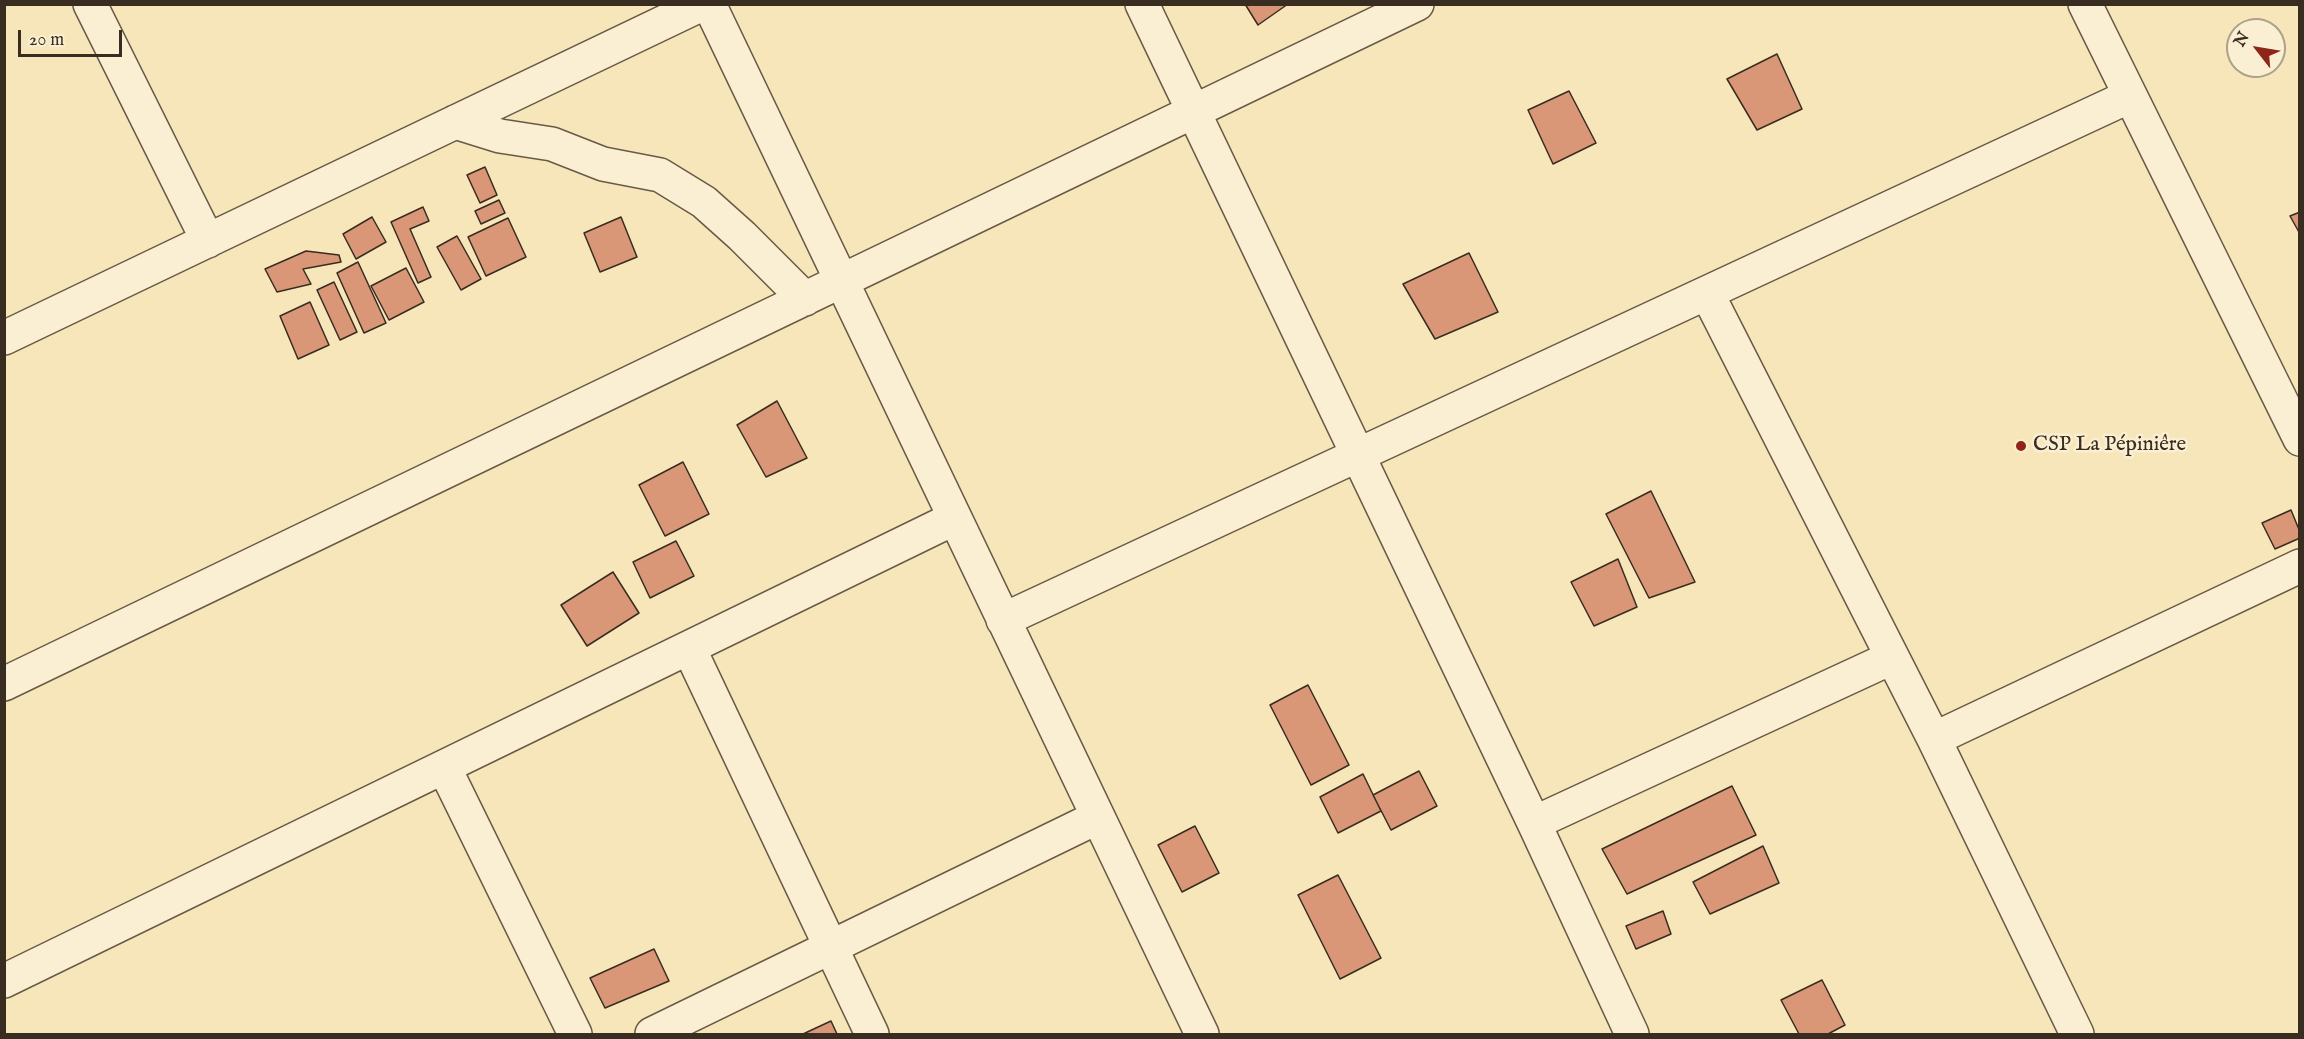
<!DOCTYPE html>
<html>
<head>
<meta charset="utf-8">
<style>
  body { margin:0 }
  #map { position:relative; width:2304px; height:1039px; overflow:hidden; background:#f7e6b9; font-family:"IM FELL English",serif }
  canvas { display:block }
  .frame { position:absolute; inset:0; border:6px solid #392c20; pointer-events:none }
  .north { position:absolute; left:2226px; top:18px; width:60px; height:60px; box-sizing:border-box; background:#faefd2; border:2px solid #ada18b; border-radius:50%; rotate:301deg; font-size:16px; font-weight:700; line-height:24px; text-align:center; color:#392c20 }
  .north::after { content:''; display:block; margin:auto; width:21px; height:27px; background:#8f2418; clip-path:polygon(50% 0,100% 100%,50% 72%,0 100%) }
  .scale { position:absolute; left:18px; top:30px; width:104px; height:27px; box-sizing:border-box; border:3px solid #392c20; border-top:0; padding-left:8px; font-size:18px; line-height:21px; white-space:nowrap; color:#392c20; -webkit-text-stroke:4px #faefd2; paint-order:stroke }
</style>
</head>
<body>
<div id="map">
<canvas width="2304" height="1039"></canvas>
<div class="frame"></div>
<div class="north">N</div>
<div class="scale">20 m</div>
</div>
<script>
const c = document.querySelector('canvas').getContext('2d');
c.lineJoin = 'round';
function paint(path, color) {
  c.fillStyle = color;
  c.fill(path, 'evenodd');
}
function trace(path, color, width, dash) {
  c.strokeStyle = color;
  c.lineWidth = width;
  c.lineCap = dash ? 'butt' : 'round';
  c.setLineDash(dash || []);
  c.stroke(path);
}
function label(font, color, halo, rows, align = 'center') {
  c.font = font + ' "IM FELL English",serif';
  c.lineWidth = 5;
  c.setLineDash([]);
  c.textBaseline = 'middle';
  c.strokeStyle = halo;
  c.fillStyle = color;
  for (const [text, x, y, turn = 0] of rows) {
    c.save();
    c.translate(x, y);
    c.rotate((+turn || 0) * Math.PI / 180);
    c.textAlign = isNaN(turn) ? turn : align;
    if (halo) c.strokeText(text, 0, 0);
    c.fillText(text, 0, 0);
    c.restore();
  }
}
const building = new Path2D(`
  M1245 4H1288L1258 25Z
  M1777 54 1802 109 1757 130 1727 79Z
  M1569 91 1596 143 1553 164 1528 110Z
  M485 167 497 195 480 203 467 175Z
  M499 200 505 213 481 224 475 211Z
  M423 207 429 221 410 229 431 277 418 283 391 222Z
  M2300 212V234L2290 216Z
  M372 217 386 242 356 259 343 234Z
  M621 217 637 257 600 272 584 233Z
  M508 218 526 257 486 276 468 237Z
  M457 236 481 279 461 290 437 247Z
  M306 251 339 255 341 262 303 269 311 284 277 292 265 269Z
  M1469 253 1498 312 1435 339 1403 284Z
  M358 262 386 323 364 333 337 273Z
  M406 268 424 302 389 320 371 286Z
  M334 282 357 332 340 340 317 290Z
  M310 302 329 345 298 359 280 316Z
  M777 401 807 458 766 477 737 425Z
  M683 462 709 514 665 536 639 485Z
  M1651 491 1695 582 1649 598 1606 514Z
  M2291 510 2300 532V538L2275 549 2262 523Z
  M676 541 694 576 650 598 633 562Z
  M1618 559 1637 607 1594 626 1571 582Z
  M613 572 639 613 587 646 561 605Z
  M1308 685 1349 765 1311 785 1270 705Z
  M1419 771 1437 806 1391 830 1373 795Z
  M1363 774 1381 811 1338 833 1320 797Z
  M1732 786 1756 835 1627 894 1602 849Z
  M1195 826 1219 873 1182 892 1158 845Z
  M1763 846 1779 883 1710 914 1693 882Z
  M1338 875 1381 958 1340 979 1298 895Z
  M1663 911 1671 934 1636 949 1626 926Z
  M654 949 669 981 605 1008 590 978Z
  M1822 980 1845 1025 1828 1034H1799L1781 1000Z
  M831 1021 837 1034H803Z`);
paint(building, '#d99777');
trace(building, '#392c20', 1.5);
const minor = new Path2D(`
  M90 4 208 241
  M709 4 1202 1034
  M1142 4 1534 823 1632 1034
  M2085 4 2300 439
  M455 122 500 136 552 144 603 164 660 175 704 202 742 236 805 299
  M1707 293 1934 739 2077 1034
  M4 338 702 4
  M1003 620 2130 96
  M689 648 872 1034
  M4 684 1417 4
  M1934 739 2300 566
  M444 767 575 1034
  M1534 823 1891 658
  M4 981 955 518
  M652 1034 1098 817`);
trace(minor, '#685a46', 36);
trace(minor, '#faefd2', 33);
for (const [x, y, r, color] of [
  [2021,446,6,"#8f2418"]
]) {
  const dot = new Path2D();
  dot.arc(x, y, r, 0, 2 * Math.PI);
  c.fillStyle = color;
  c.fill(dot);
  trace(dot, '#faefd2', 2);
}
label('21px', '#392c20', '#faefd2', [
  ["CSP La Pépiniêre",2033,446]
], 'left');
</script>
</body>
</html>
